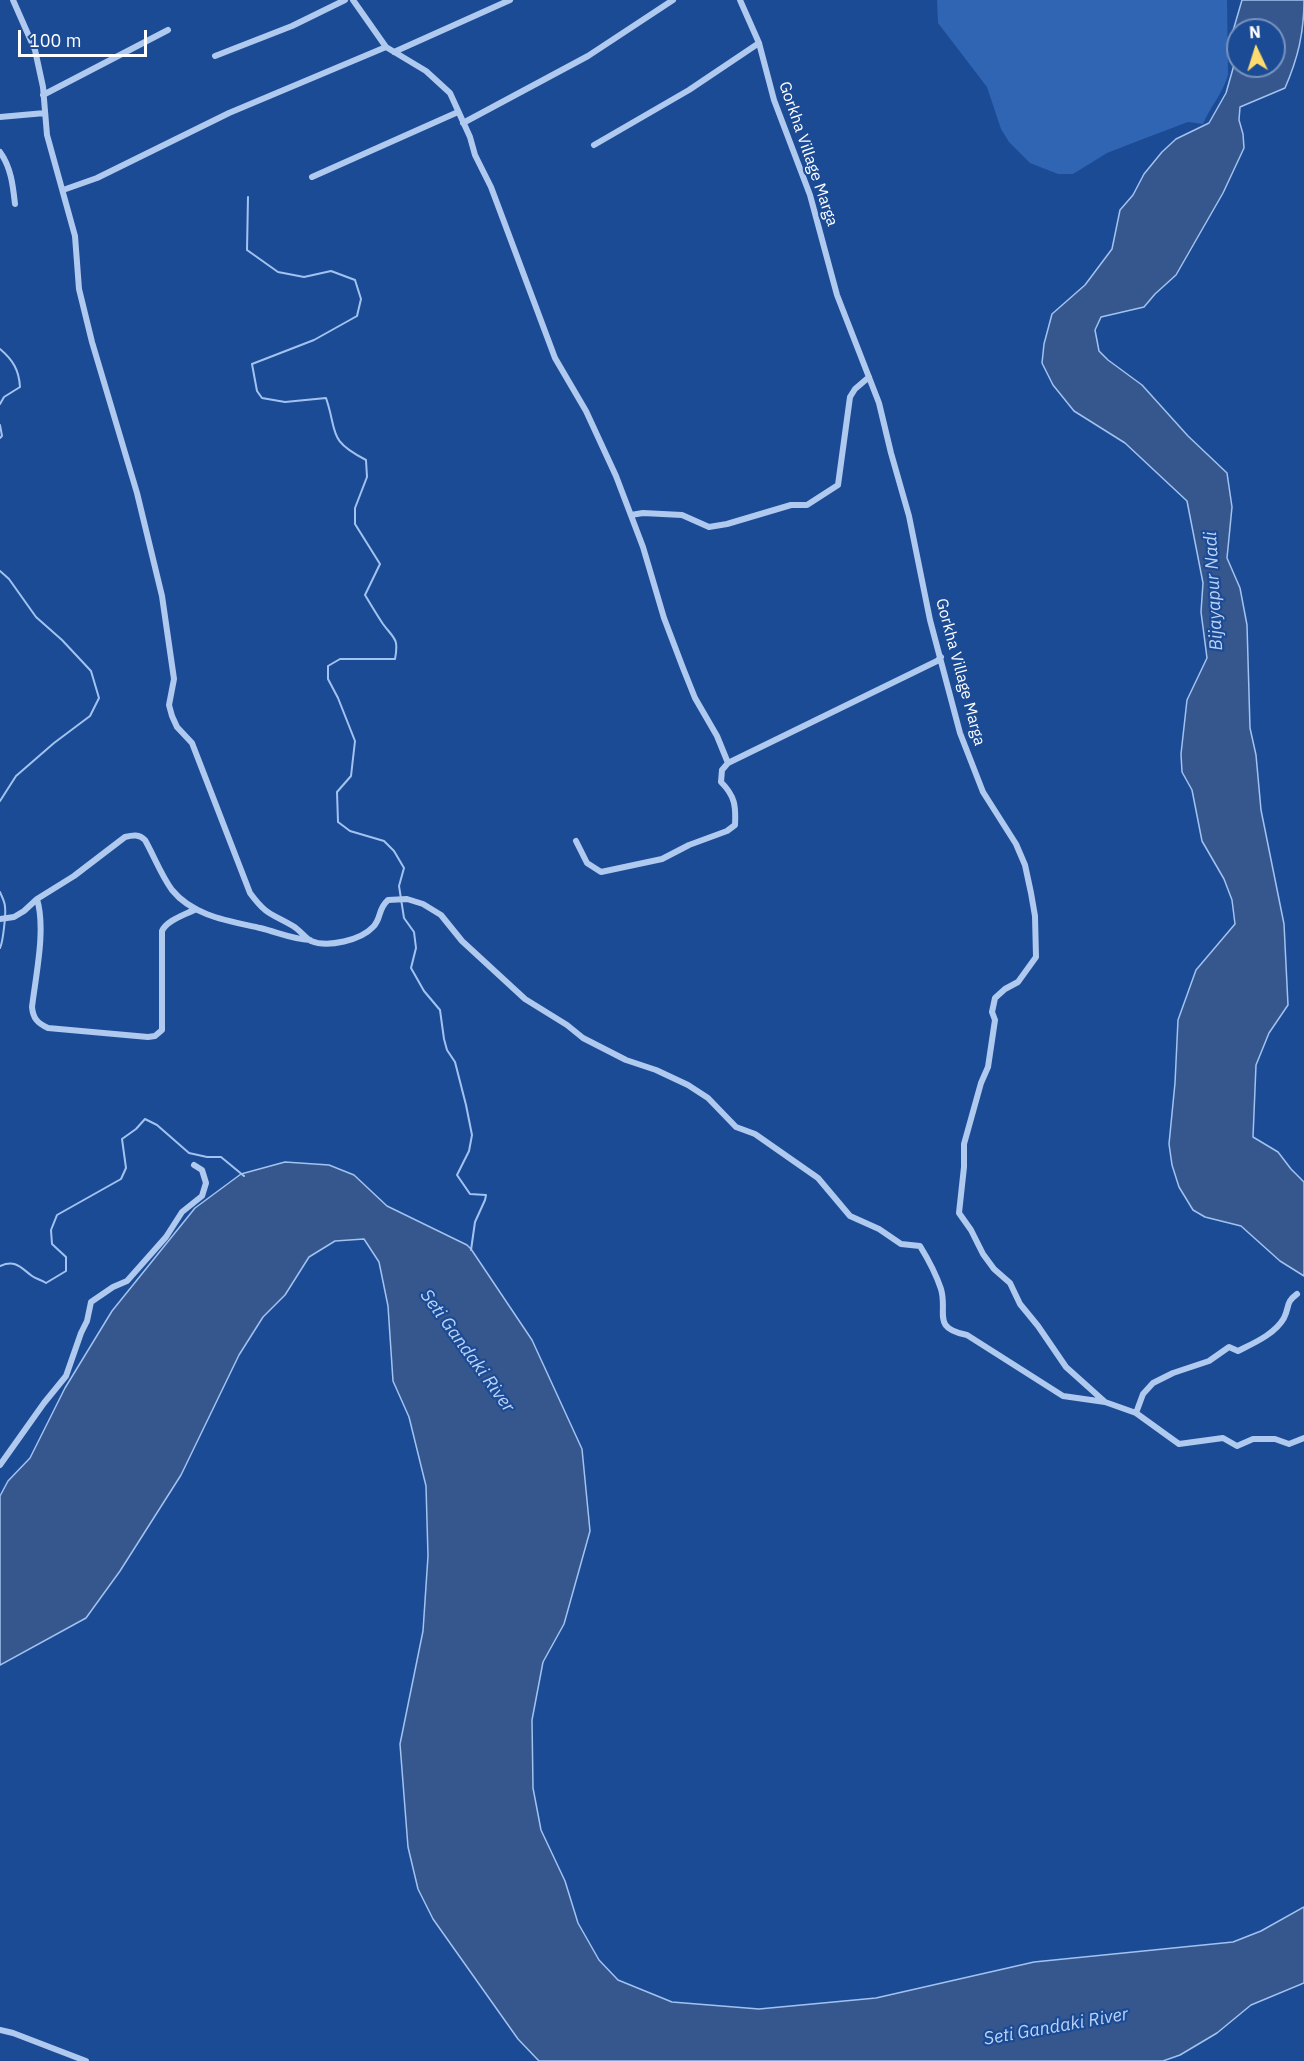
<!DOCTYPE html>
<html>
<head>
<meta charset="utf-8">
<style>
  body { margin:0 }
  #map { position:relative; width:1304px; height:2061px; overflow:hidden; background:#1c4b95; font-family:"IBM Plex Sans",sans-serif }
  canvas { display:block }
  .north { position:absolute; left:1226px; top:18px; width:60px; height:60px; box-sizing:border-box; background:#1c4b95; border:2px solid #7793bf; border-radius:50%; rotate:356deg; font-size:16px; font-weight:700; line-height:24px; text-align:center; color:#fff }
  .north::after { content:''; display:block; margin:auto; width:21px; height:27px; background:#ffdb6d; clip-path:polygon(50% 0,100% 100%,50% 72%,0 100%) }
  .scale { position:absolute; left:18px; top:30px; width:129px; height:27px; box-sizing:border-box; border:3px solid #fff; border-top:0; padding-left:8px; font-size:18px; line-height:21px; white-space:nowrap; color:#fff; -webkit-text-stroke:4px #1c4b95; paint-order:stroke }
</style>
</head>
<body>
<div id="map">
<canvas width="1304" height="2061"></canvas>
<div class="north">N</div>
<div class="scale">100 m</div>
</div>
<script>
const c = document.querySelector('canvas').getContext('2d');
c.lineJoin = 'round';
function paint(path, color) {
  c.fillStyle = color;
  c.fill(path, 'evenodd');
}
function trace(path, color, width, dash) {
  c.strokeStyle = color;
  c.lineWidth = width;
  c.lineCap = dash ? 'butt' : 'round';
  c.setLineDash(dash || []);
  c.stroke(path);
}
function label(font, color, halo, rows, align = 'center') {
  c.font = font + ' "IBM Plex Sans",sans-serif';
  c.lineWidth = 4.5;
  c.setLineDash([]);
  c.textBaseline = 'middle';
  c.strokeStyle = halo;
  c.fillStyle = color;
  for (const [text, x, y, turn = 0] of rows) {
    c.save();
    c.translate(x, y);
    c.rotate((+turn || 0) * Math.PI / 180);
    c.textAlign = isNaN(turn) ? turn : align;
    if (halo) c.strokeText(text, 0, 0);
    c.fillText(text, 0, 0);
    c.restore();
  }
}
paint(new Path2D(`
  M937 0H1227L1228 75C1223 93 1210 107 1203 124L1188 122 1143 139 1107 153 1073 174H1058L1030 163 1009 142 1001 129 987 87 938 23Z`), '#3065b3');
const water = new Path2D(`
  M1242 0H1304C1304 33 1298 58 1285 88L1240 107 1239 120 1243 134 1244 148 1223 193 1176 275 1155 294 1144 307 1101 317 1095 330 1099 351 1108 360 1142 385 1188 436 1227 473 1232 507 1227 558 1240 588 1247 625 1250 728 1256 755 1261 810 1284 924 1288 1005 1269 1033 1256 1065 1253 1137 1278 1152 1291 1169 1304 1182V1276L1280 1261 1241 1226 1205 1217 1193 1210 1179 1187 1172 1165 1169 1144 1175 1083 1178 1020 1196 970 1235 924 1232 900 1224 879 1202 841 1192 790 1182 772 1181 754 1187 700 1207 658 1201 612 1203 583 1187 501 1125 443 1074 411 1053 385 1042 363 1044 344 1052 314 1085 285 1112 249 1120 210 1133 195 1144 174 1162 152 1176 139 1209 123 1226 93 1234 65 1233 31ZM1238 30H1274V66H1238Z
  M285 1162 329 1165 354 1175 387 1206 467 1245 471 1249 532 1340 582 1449 590 1531 564 1624 543 1662 532 1720 533 1788 541 1830 565 1881 578 1923 599 1960 618 1980 672 2002 759 2009 876 1998 1034 1962 1233 1942 1261 1931 1304 1907V1983L1251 2005 1217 2033 1180 2055 1163 2061H539L518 2039 433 1919 418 1889 408 1847 400 1744 423 1631 428 1556 426 1486 409 1417 393 1381 388 1306 379 1262 364 1239 335 1241 309 1257 285 1295 263 1317 239 1355 181 1475 120 1571 86 1618 0 1665V1496L8 1481 30 1458 65 1388 112 1311 195 1208 241 1174Z`);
paint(water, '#35578d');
trace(water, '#a2c3f1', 1.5);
trace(new Path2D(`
  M248 197 247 250 278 272 304 277 331 271 355 280 361 299 357 316 314 340 252 364 257 391 262 398 285 402 326 398C338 433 327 440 366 460L367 477 355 508V524L380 564 365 595C371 605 377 615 383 624 394 639 399 638 395 659H340L328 666V679L338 698 355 741 351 776 337 792 338 822 350 831 384 841 394 851 404 868 399 886 404 918 414 932 416 948 411 968 424 991 440 1010 444 1039 447 1050 455 1062 466 1105 472 1135 469 1151 457 1175 470 1194 486 1195 485 1200 475 1222 471 1250
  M0 349C13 360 19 370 20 387L4 397 0 404
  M0 425 2 436 0 438
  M0 571 9 579 36 617 62 640 91 671 99 698 90 716 54 743 16 776 0 801
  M0 892C2 897 5 902 5 907 6 914 3 942 0 948
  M0 1266C16 1259 21 1268 32 1276 36 1279 42 1280 46 1283L66 1271V1257L52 1244 51 1230 57 1215 121 1179 126 1168 122 1139 136 1129 145 1119 157 1125 189 1153 207 1157H221L244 1176`), '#a2c3f1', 2);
trace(new Path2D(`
  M13 0 35 50 43 87 47 135 75 236 79 289 92 342 137 493 162 596 174 679 169 705 172 716 177 727 192 743 250 893C267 916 271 913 293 926 300 930 305 938 311 941 328 948 361 940 373 927 382 918 377 910 388 900L407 899 423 904 441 915 462 941 525 999 567 1025 583 1038 626 1060 656 1070 688 1085 708 1098 736 1127 755 1134 818 1178 850 1216 879 1229 901 1244 920 1246C928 1259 936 1274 941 1289 948 1313 931 1328 967 1335L1063 1396 1105 1402
  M353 0 386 47 426 71 450 93 470 137 475 155 491 187 555 358 586 411 616 476 643 547 664 618 683 668 695 698 717 736 728 763 722 770 721 782C735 796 736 806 735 825L727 831 689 845 662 859 601 872 587 863 576 841
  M740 0 759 43 774 100 810 195 837 295 879 403 891 453 909 516 930 620 960 733 983 792 1016 844 1025 865 1031 893 1035 916 1036 957 1018 982 1005 989 995 998 992 1012 995 1020 988 1067 981 1083 964 1144V1167L959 1213 971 1230 983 1254 994 1269 1010 1283 1020 1304 1038 1326 1066 1367 1105 1402 1136 1413 1143 1394 1153 1383 1173 1373 1209 1361 1229 1347 1238 1351C1254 1343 1275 1334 1284 1318 1290 1306 1285 1303 1297 1294
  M394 52 510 0
  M215 56 292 26 345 0
  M43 95 168 30
  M0 117 45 113
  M463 123 588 56 673 0
  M594 145 689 90 759 43
  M0 152C11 167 13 186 15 204
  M312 177 458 112
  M63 190 97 178 229 113 386 47
  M631 515 643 513 682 515 709 527 727 524 791 505H807L838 485 850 397 855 389 869 377
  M728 763 937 661 941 657
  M37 899C46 929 36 974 32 1007 33 1018 37 1023 48 1028L148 1037 155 1036 162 1030V931C167 920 185 915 196 909
  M0 919 14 917 24 911 37 899 74 876 125 837C133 835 139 834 145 840 154 856 161 875 172 890 193 916 229 921 260 928 277 932 292 939 310 940
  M1136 1413 1179 1444 1223 1438 1237 1446 1253 1439H1275L1289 1444 1304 1438
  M0 1465 44 1403 66 1376 81 1333 87 1321 91 1302 113 1287 127 1281 166 1237 182 1212 202 1196 206 1183 202 1170 194 1165
  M0 2030 13 2033 86 2061`), '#afc9ef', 6);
label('16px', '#fff', '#1c4b95', [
  ["Gorkha Village Marga",808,154,71],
  ["Gorkha Village Marga",960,672,75]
]);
label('italic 18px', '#bbd3f6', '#1c4b95', [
  ["Bijayapur Nadi",1214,591,-93],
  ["Seti Gandaki River",467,1351,54],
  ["Seti Gandaki River",1056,2027,-10]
]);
</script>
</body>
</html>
